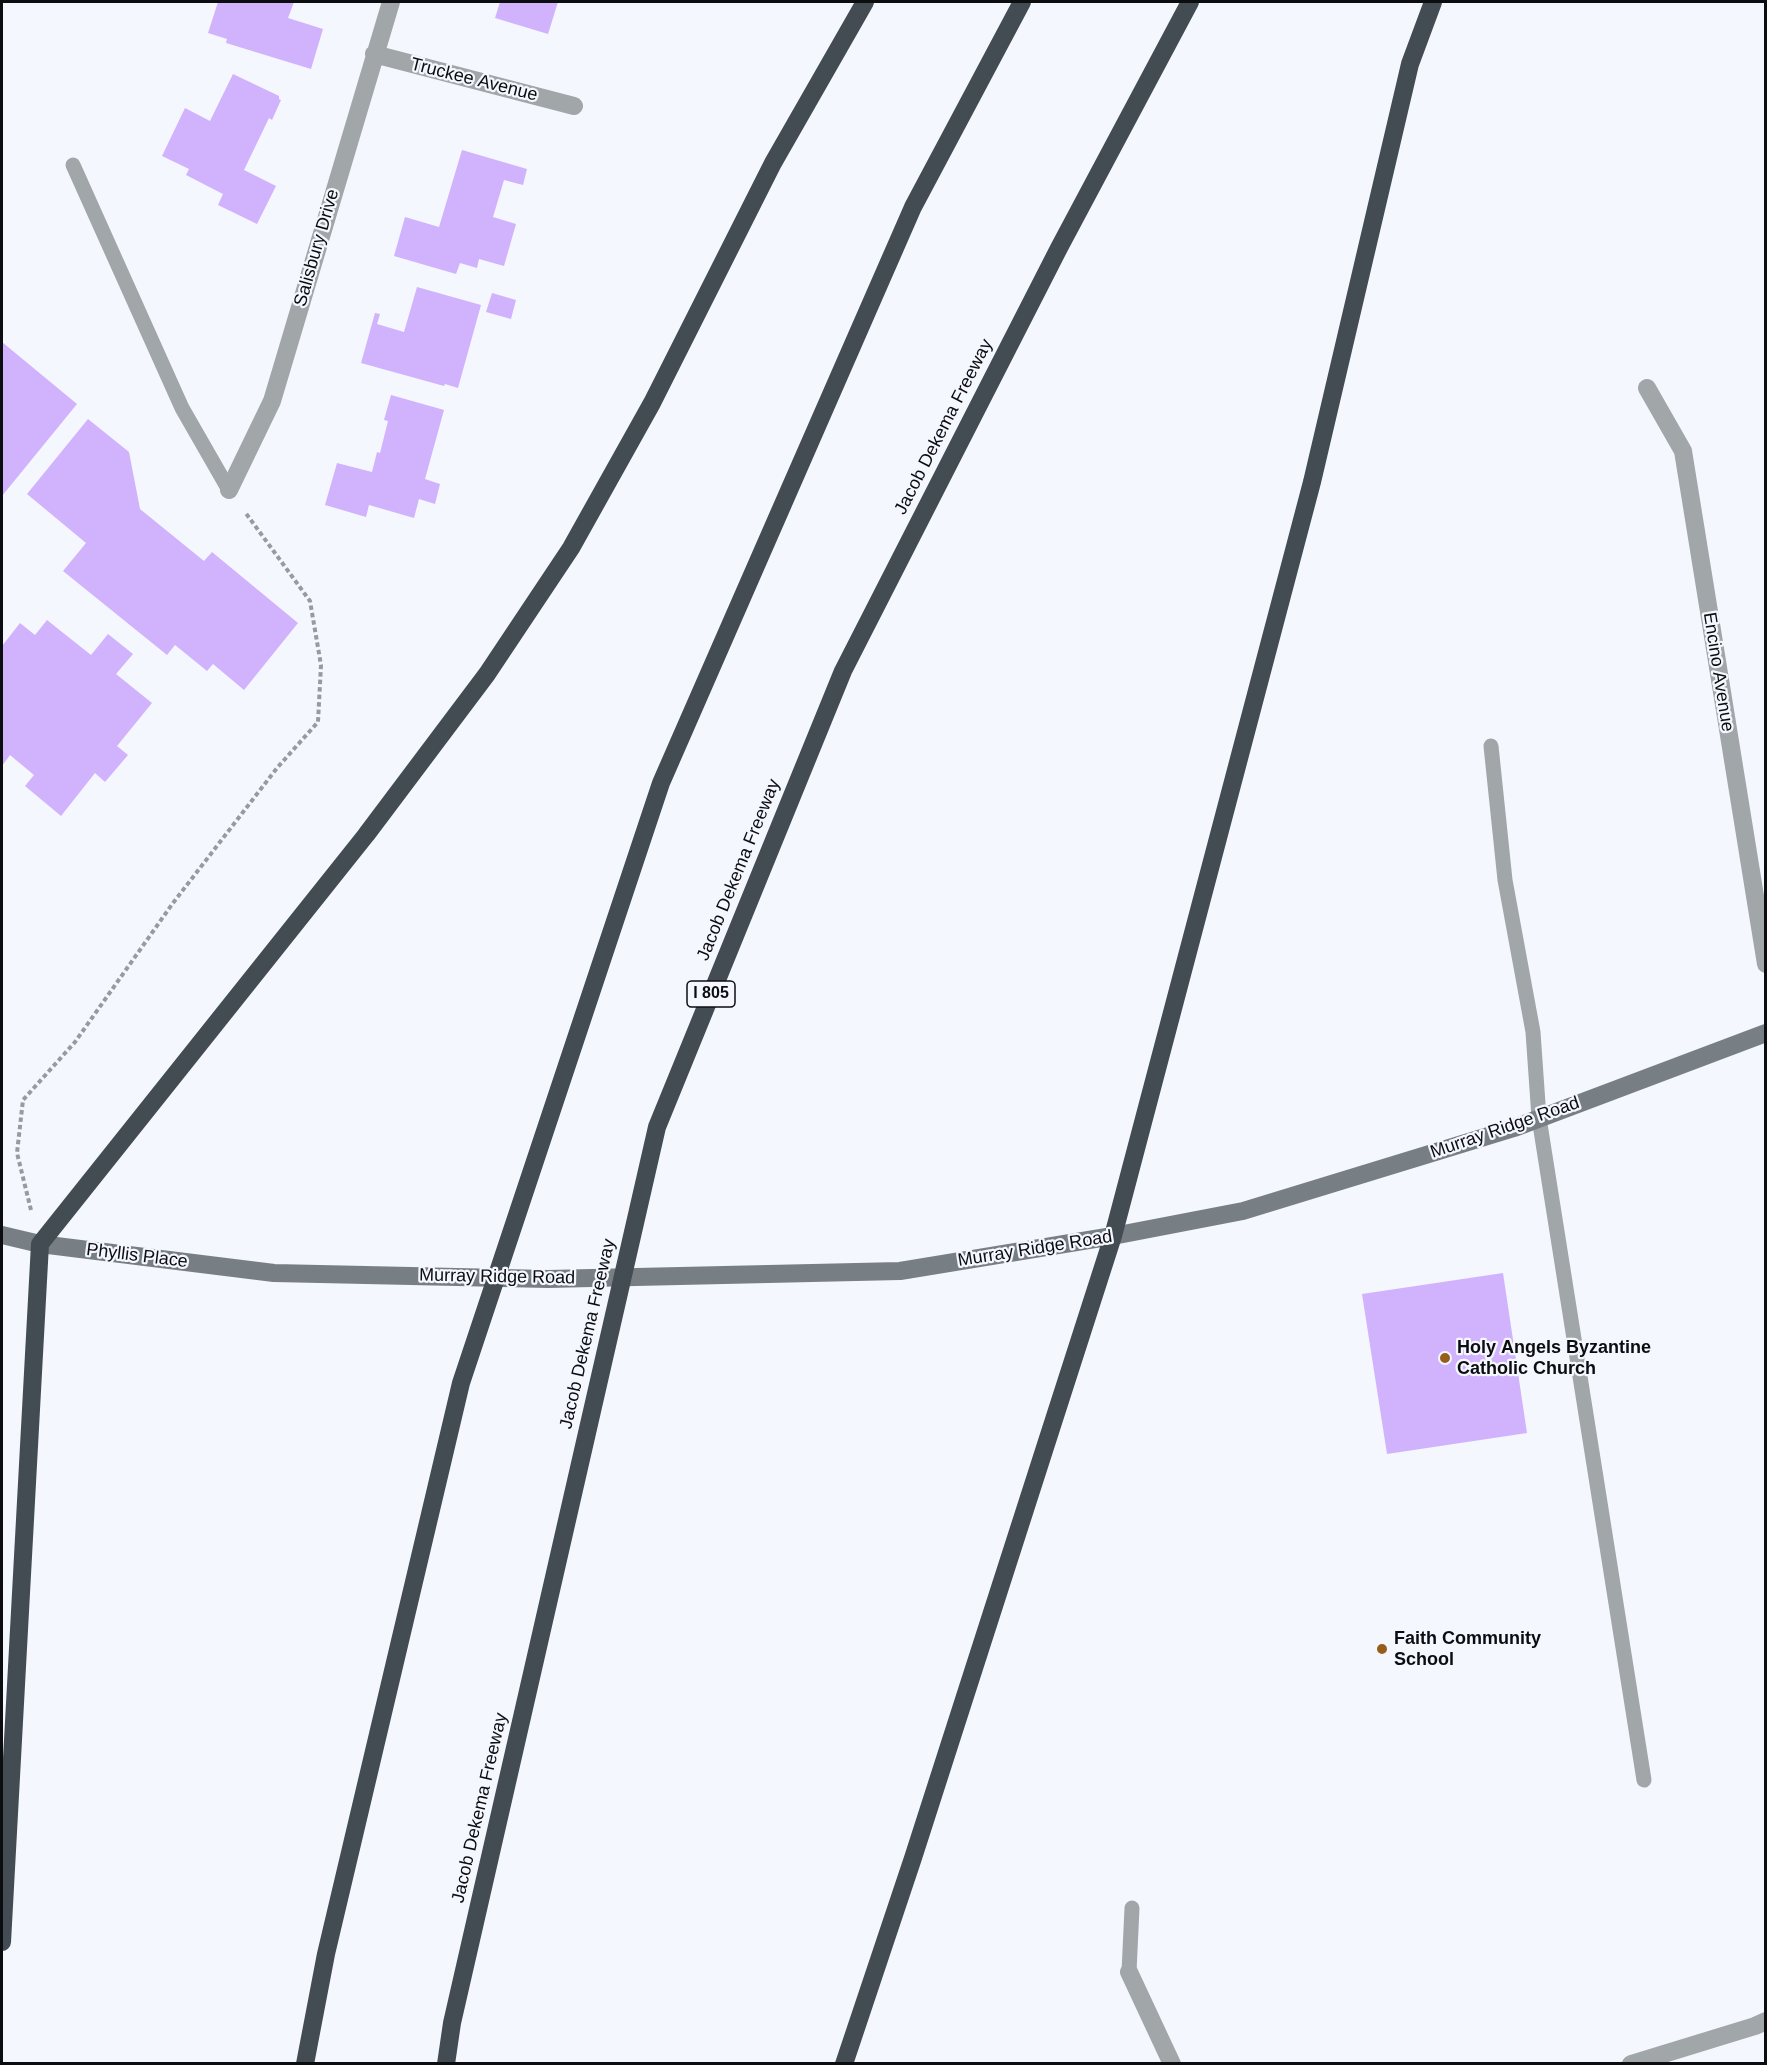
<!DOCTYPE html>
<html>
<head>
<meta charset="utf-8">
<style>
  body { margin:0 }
  #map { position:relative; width:1767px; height:2065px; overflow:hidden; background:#f5f7fe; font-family:Helvetica,sans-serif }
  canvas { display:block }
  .frame { position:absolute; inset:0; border:3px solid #0c0d11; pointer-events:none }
</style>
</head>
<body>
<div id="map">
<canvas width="1767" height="2065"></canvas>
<div class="frame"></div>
</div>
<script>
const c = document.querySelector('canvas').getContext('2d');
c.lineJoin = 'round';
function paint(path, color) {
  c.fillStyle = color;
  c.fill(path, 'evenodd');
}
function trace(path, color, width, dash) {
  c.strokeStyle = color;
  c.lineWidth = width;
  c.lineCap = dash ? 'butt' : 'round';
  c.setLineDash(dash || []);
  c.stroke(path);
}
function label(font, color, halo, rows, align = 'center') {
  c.font = font + ' Helvetica,sans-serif';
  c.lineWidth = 4.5;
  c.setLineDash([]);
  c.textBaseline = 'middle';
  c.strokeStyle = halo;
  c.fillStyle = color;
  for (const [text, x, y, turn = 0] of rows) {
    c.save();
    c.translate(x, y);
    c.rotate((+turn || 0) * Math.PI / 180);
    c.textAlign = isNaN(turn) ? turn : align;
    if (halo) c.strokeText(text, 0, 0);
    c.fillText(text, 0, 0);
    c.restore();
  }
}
paint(new Path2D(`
  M218 2H294L288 18 323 29 311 69 226 43 227 39 208 33Z
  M500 2H558L548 34 495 18Z
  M233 74 279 96V99L281 100 272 120 269 118 244 170 276 186 257 224 218 205 223 194 186 175 189 169 162 156 185 108 210 121Z
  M462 150 527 169 523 185 504 180 493 217 516 224 504 266 479 259 477 268 460 263 456 274 394 256 405 217 439 227Z
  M417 287 481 305 458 388 445 384 444 386 361 363 375 313 380 314 377 324 404 332Z
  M492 293 516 300 511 319 486 312Z
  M2 342 77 404 2 496Z
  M391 395 444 410 425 479 440 484 435 504 419 499 414 518 369 505 366 517 325 505 337 463 372 472 377 452 380 453 388 421 384 420Z
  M88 419 129 452 140 509 204 561 212 552 298 623 244 690 213 664 207 671 175 645 167 655 63 571 86 543 27 494Z
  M47 620 91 655 108 634 133 654 116 674 152 703 117 746 128 755 105 782 95 773 61 816 25 786 34 775 10 755 2 766V646L20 623 35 635Z
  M1503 1273 1527 1433 1387 1454 1362 1294Z`), '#d1b2fd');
trace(new Path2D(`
  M31 1210 17 1153 23 1100 75 1042 173 903 277 768 318 722 321 665 310 601 245 512`), '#989a9f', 4, [4.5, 3]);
trace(new Path2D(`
  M73 165 182 408 229 490
  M1491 746 1505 880 1533 1032 1539 1118 1644 1780
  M1129 1972 1132 1908`), '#a1a6a9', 15);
trace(new Path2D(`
  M374 54 574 106
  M1647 388 1683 451 1766 964
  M229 490 272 401 391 2
  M1129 1972 1172 2064
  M1631 2064 1755 2026 1766 2021`), '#a1a6a9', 18);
trace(new Path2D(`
  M2 1235 40 1244 274 1273 548 1279 900 1271 1113 1236 1243 1211 1514 1128 1766 1033`), '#787f84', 18);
trace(new Path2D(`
  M2 1942 40 1244 366 835 487 674 571 548 652 403 773 163 865 2
  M305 2064 326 1954 461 1383 661 783 913 207 1022 2
  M446 2064 452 2023 657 1127 843 671 1059 248 1190 2
  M844 2064 913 1858 1113 1236 1312 482 1410 64 1433 2`), '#444c53', 18);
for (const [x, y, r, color] of [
  [1445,1358,6,"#975d1b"],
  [1382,1649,6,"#975d1b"]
]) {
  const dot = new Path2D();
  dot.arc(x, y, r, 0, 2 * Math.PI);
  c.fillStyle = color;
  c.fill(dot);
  trace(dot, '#f5f7fe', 2);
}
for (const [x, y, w] of [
  [711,994,48]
]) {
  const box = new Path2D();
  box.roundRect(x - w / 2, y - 13, w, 26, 4.5);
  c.fillStyle = '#f5f7fe';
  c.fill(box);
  trace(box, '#0c0d11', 1.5);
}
label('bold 16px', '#0c0d11', null, [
  ["I 805",711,994]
]);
label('18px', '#0c0d11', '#f5f7fe', [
  ["Truckee Avenue",474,80,14],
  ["Salisbury Drive",317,248,-74],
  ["Jacob Dekema Freeway",944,427,-63],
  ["Encino Avenue",1718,672,81],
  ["Jacob Dekema Freeway",739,870,-68],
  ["Murray Ridge Road",1505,1128,-19],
  ["Murray Ridge Road",1035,1249,-9],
  ["Phyllis Place",137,1256,7],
  ["Murray Ridge Road",497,1277,1],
  ["Jacob Dekema Freeway",588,1334,-77],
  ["Jacob Dekema Freeway",480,1808,-77]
]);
label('bold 18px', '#0c0d11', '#f5f7fe', [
  ["Holy Angels Byzantine",1457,1348],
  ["Catholic Church",1457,1369],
  ["Faith Community",1394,1639],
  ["School",1394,1660]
], 'left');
</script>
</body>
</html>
